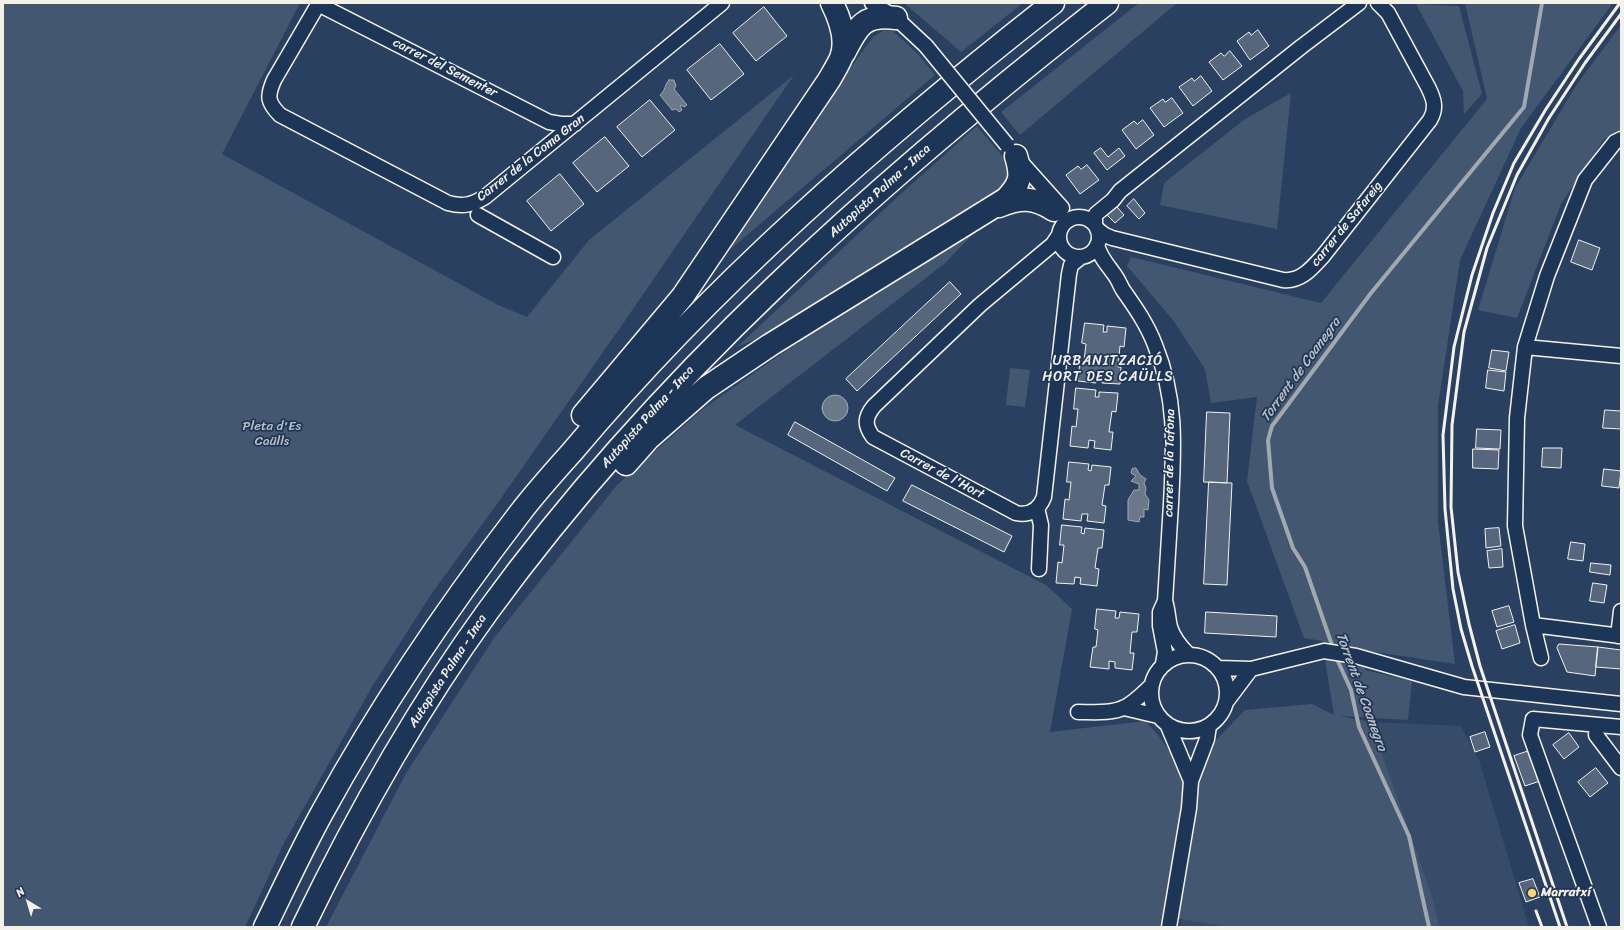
<!DOCTYPE html>
<html>
<head>
<meta charset="utf-8">
<style>
  body { margin:0 }
  #map { position:relative; width:1624px; height:930px; overflow:hidden; background:#2a4060; font-family:Sriracha,sans-serif }
  canvas { display:block }
  .frame { position:absolute; inset:0; border:4px solid #f4f1e8; pointer-events:none }
  .north { position:absolute; left:8px; top:882px; width:40px; height:40px; -webkit-text-stroke:3px #1d3557; paint-order:stroke; rotate:322deg; font-size:11px; font-weight:700; line-height:16px; text-align:center; color:#f4f1e8 }
  .north::after { content:''; display:block; margin:auto; width:14px; height:18px; background:#f4f1e8; clip-path:polygon(50% 0,100% 100%,50% 72%,0 100%) }
</style>
</head>
<body>
<div id="map">
<canvas width="1624" height="930"></canvas>
<div class="frame"></div>
<div class="north">N</div>
</div>
<script>
const c = document.querySelector('canvas').getContext('2d');
c.lineJoin = 'round';
function paint(path, color) {
  c.fillStyle = color;
  c.fill(path, 'evenodd');
}
function trace(path, color, width, dash) {
  c.strokeStyle = color;
  c.lineWidth = width;
  c.lineCap = dash ? 'butt' : 'round';
  c.setLineDash(dash || []);
  c.stroke(path);
}
function label(font, color, halo, rows, align = 'center') {
  c.font = font + ' Sriracha,sans-serif';
  c.lineWidth = 3.5;
  c.setLineDash([]);
  c.textBaseline = 'middle';
  c.strokeStyle = halo;
  c.fillStyle = color;
  for (const [text, x, y, turn = 0] of rows) {
    c.save();
    c.translate(x, y);
    c.rotate((+turn || 0) * Math.PI / 180);
    c.textAlign = isNaN(turn) ? turn : align;
    if (halo) c.strokeText(text, 0, 0);
    c.fillText(text, 0, 0);
    c.restore();
  }
}
paint(new Path2D(`
  M1371 722 1461 726 1479 760 1529 927H1439L1433 899Z
  M1181 919 1228 927H1180Z`), '#374c69');
paint(new Path2D(`
  M3 3H300L222 154 498 305 527 317 589 240 794 75 624 322 497 504 432 593 373 685 284 843 245 927H3Z
  M904 3H1023L961 52Z
  M1139 3H1177L1020 135 1001 112Z
  M1465 3H1613L1521 128 1460 260 1438 406V522L1455 664 1369 651 1365 670 1412 681 1408 720 1339 716 1371 722 1433 899 1439 927H1228L1162 916 1160 927H326L405 775 494 638 617 485 704 408 787 350 978 229 944 264 735 425 1046 585 1072 609 1050 732 1145 721 1158 735 1190 781 1218 738 1245 710 1312 704 1334 715 1322 641 1304 638 1247 481 1257 397 1211 403 1205 369 1173 320 1127 266 1131 257 1321 303 1487 99Z
  M1416 4 1459 6 1482 94 1464 114 1463 91Z
  M1621 25V130L1604 139 1561 204 1517 318 1478 310 1515 188 1577 84Z
  M884 30 893 31 917 53 935 75 726 253 854 63 873 37Z
  M1291 93 1277 229 1160 205 1164 183 1245 119Z
  M977 126 1009 164 1011 170 1005 189 796 321 737 347 904 191Z
  M1010 368 1030 370 1025 407 1006 405Z`), '#445771');
const water = new Path2D(`
  M669 80H674L676 86 674 89 687 105 684 107 681 105 680 106 682 110 679 112 676 109 672 110 660 95C666 90 664 85 669 80Z
  M822 408a13 13 0 1 1 26 0a13 13 0 1 1-26 0Z
  M1136 468 1140 475 1146 479 1144 483 1146 488 1145 494 1149 500 1148 510 1144 509V517H1140L1139 522 1128 520V500L1134 490H1139V484L1131 481 1136 476 1131 473 1132 469Z`);
paint(water, '#6a788a');
trace(water, '#a1a8b0', 1);
trace(new Path2D(`
  M1333 648 1305 567 1293 548 1272 488 1268 440 1272 426 1371 293 1524 107 1542 3
  M1336 657 1351 690 1359 727 1409 836 1429 927`), '#a1a8b0', 4);
const building = new Path2D(`
  M764 7 787 36 756 61 733 33Z
  M1258 30 1269 46 1250 60 1237 41 1249 32 1251 35Z
  M720 44 744 74 711 100 687 70Z
  M1230 51 1242 66 1223 80 1209 62 1221 53 1224 56Z
  M1201 76 1212 91 1193 106 1179 87 1192 78 1194 81Z
  M1172 98 1183 113 1164 127 1150 108 1163 99 1165 102Z
  M650 100 675 130 642 157 617 127Z
  M1143 120 1154 135 1136 149 1122 130 1134 121 1137 124Z
  M605 137 629 166 597 192 573 163Z
  M1101 148 1108 157 1119 148 1125 156 1107 170 1094 153Z
  M1087 165 1099 180 1080 194 1066 175 1078 166 1081 169Z
  M560 174 584 204 551 231 527 201Z
  M1134 199 1145 213 1139 219 1127 206Z
  M1117 207 1124 215 1115 223 1107 215Z
  M1579 240 1600 248 1592 270 1571 262Z
  M950 282 961 294 857 391 846 379Z
  M1085 323 1104 325 1103 332H1107V326L1126 328 1124 347 1120 346 1118 367H1121L1120 384 1102 383 1103 376 1097 375 1096 383 1078 381 1080 361H1084L1086 344 1082 343Z
  M1492 350 1509 352 1506 371 1489 368Z
  M1488 370 1506 372 1504 391 1486 388Z
  M1076 388 1096 390 1095 397H1099V392L1118 393 1116 412 1112 411 1109 432H1113L1111 450 1094 448 1095 441 1089 440 1088 448 1070 446 1072 426 1076 427 1078 409H1074Z
  M1605 410 1621 411V429L1603 428Z
  M1207 412 1230 413 1227 483 1204 482Z
  M795 422 895 478 887 491 788 435Z
  M1477 429 1501 430 1500 449 1476 448Z
  M1543 448H1562L1561 468 1542 467Z
  M1473 449 1499 450 1498 469 1473 468Z
  M1069 462 1089 464 1088 470 1091 471 1092 465 1111 467 1109 485H1105L1102 505 1106 506 1104 523 1087 521 1088 514H1082L1081 521 1063 519 1065 499 1069 500 1071 482H1067Z
  M1604 469 1621 471 1619 488 1602 486Z
  M1209 482 1232 483 1227 585 1204 584Z
  M912 485 1012 536 1004 552 903 501Z
  M1062 525 1082 527 1081 533 1084 534 1085 528 1104 530 1102 548H1098L1095 568 1099 569 1097 586 1080 584 1081 578 1075 577 1074 584 1056 583 1058 562 1062 563 1064 545H1060Z
  M1499 528 1501 546 1486 548 1485 529Z
  M1571 542 1585 544 1583 561 1568 559Z
  M1502 549 1503 567 1489 568 1487 551Z
  M1591 563 1611 565 1610 575 1590 572Z
  M1593 583 1607 585 1604 603 1590 601Z
  M1509 606 1514 622 1497 627 1492 611Z
  M1097 609 1116 611 1115 618H1119L1120 612 1139 614 1137 632H1132L1130 653H1134L1132 670 1115 668V662L1109 661V669L1090 667 1093 647H1096L1098 630 1095 629Z
  M1206 612 1277 616 1276 637 1205 633Z
  M1515 625 1520 643 1502 649 1496 631Z
  M1559 644 1598 647 1595 676 1567 672 1557 648Z
  M1598 647 1621 650V669L1596 667Z
  M1485 732 1490 747 1475 752 1470 737Z
  M1569 733 1579 747 1564 759 1553 745Z
  M1529 751 1540 781 1525 786 1514 756Z
  M1596 768 1608 783 1590 797 1578 782Z
  M1533 879 1540 897 1526 902 1519 883Z`);
paint(building, '#56677d');
trace(building, '#f4f1e8', 1);
const street = new Path2D(`
  M319 3 274 80C267 96 267 102 280 115L448 203C463 207 472 205 485 197L722 3
  M872 3 896 18 926 46
  M318 4 549 122 561 124H575
  M1019 160 1062 208
  M478 215 553 257
  M1059 237a20 20 0 1 1 40 0a20 20 0 1 1-40 0Z
  M1095 225V217L1096 214 1113 200 1120 191 1301 47 1359 3
  M1097 229 1105 235 1112 238 1283 280C1301 282 1312 268 1323 256L1430 120C1437 108 1434 99 1428 87L1388 13 1378 3
  M1059 235 1053 244 980 305 874 406C865 417 864 425 873 437L1016 513C1029 516 1039 510 1044 497L1069 274 1071 265 1081 257
  M1097 245C1100 257 1107 264 1114 274 1118 279 1120 285 1123 290 1135 307 1147 324 1155 345 1177 399 1174 446 1171 504 1169 536 1167 569 1165 601L1160 612V626L1165 652 1163 664
  M1525 347 1621 356
  M1037 508 1041 525 1039 569
  M1165 601C1168 610 1168 619 1170 627 1173 637 1181 647 1188 654
  M1533 625 1621 636
  M1618 636 1621 611
  M1151 693a38 38 0 1 1 76 0a38 38 0 1 1-76 0Z
  M1541 658 1533 625 1515 526 1517 418 1525 347 1547 276 1585 180 1615 142 1621 139
  M1219 668 1251 669 1324 651 1356 656 1464 687 1621 704
  M1227 701 1251 669
  M1124 708 1158 716
  M1078 712C1092 712 1112 714 1125 707 1135 702 1143 693 1152 685
  M1597 725 1596 735 1621 768
  M1168 726 1191 781
  M1169 927 1189 808 1191 781 1207 739 1209 726
  M1599 927 1530 735 1533 719 1621 727`);
const highway = new Path2D(`
  M844 53C858 26 863 14 896 18
  M999 206C1021 197 1034 197 1054 210
  M583 415 683 296 829 80C833 73 838 65 841 58 848 40 840 19 832 3
  M626 464 649 438 706 388 770 345 1006 199C1021 183 1022 176 1016 156
  M265 927C284 888 302 849 323 811 380 707 447 608 520 513 536 492 554 472 572 452 713 284 881 138 1053 3
  M303 927C356 817 416 710 488 611 659 376 879 181 1107 3`);
trace(street, '#f4f1e8', 17);
trace(highway, '#f4f1e8', 25);
trace(street, '#1d3557', 14);
trace(highway, '#1d3557', 22);
trace(new Path2D(`
  M1536 911 1542 927
  M1560 927 1472 666 1461 629 1453 589 1445 509 1443 435 1454 347 1472 275 1493 213 1514 163 1546 109 1579 59 1620 3
  M1567 927 1480 666 1469 624 1458 572 1451 507 1452 425 1464 332 1487 248 1517 175 1549 118 1585 63 1621 14`), '#f4f1e8', 3);
const streetBridge = new Path2D(`
  M926 46 1007 145`);
trace(streetBridge, '#f4f1e8', 17, []);
trace(streetBridge, '#1d3557', 14);
for (const [x, y, r, color] of [
  [1532,893,5,"#ffd166"]
]) {
  const dot = new Path2D();
  dot.arc(x, y, r, 0, 2 * Math.PI);
  c.fillStyle = color;
  c.fill(dot);
  trace(dot, '#1d3557', 1.5);
}
label('13px', '#f4f1e8', '#1d3557', [
  ["carrer del Sementer",445,68,27],
  ["Carrer de la Coma Gran",531,158,-38],
  ["Autopista Palma - Inca",880,191,-42],
  ["carrer de Safareig",1347,224,-51],
  ["Autopista Palma - Inca",648,417,-48],
  ["carrer de la Tafona",1170,463,-89],
  ["Carrer de l'Hort",942,474,28],
  ["Autopista Palma - Inca",448,671,-57]
]);
label('13px', '#bfc3c4', '#1d3557', [
  ["Pleta d'Es",272,427],
  ["Caülls",272,442]
]);
label('bold 13px', '#f4f1e8', '#1d3557', [
  ["Marratxí",1541,893]
], 'left');
c.letterSpacing = '1px';
label('14px', '#f4f1e8', '#1d3557', [
  ["URBANITZACIÓ",1108,361],
  ["HORT DES CAÜLLS",1108,377]
]);
c.letterSpacing = '0px';
label('italic 14px', '#bdc1c2', '#1d3557', [
  ["Torrent de Coanegra",1301,370,-54],
  ["Torrent de Coanegra",1361,692,70]
]);
</script>
</body>
</html>
